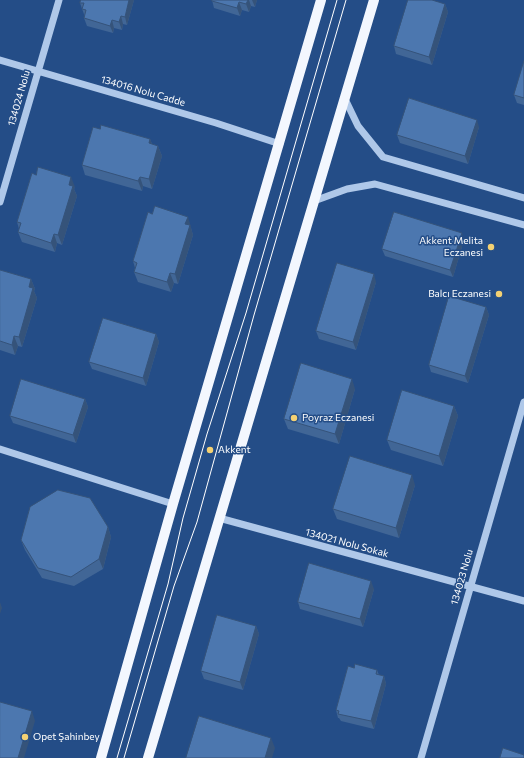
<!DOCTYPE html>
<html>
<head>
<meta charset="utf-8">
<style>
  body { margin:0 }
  canvas { display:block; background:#244d87 }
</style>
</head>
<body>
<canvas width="524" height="758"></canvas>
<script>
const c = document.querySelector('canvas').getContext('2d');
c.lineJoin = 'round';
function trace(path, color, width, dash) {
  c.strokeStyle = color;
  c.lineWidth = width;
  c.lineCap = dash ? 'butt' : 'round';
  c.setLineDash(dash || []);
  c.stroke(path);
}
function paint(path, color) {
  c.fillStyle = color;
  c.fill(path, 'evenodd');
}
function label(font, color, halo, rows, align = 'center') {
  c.font = font + ' Commissioner,sans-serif';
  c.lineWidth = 3;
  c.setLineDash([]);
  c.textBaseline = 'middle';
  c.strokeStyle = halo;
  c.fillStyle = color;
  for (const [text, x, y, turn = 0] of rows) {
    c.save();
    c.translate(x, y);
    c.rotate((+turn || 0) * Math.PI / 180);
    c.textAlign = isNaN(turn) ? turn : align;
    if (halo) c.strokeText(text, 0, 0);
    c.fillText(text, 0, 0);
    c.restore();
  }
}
trace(new Path2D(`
  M0 60 216 123 280 144
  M345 99 358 126 383 157 524 198
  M314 201 347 189 375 184 524 225
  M0 202 59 0
  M0 449 173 504
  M219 518 524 601
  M421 758 524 402`), '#afc8e9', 7);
trace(new Path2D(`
  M101 758 173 504 321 0
  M148 758 374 0`), '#f3f7fe', 10);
trace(new Path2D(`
  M117 758 168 584 183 518 207 434 246 313 337 0
  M124 758 174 586 197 522 254 315 346 0`), '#fff', 1);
paint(new Path2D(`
  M81 0H134L127 25 123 24 122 30 114 28 113 33 87 26 84 18 85 17 80 3Z
  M212 0H257L255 7 251 6 249 12 242 10 240 16 214 8Z
  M445 4 448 12 432 65 396 54 394 46Z
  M524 61V105L517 103 514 95Z
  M479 127 468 164 400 143 397 135Z
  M100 129 150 139 152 144 158 146 162 156 152 189 143 186 142 191 85 175 82 165Z
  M75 187 74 189 77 196 62 245 57 243 55 252 22 242 18 232 19 229 17 222Z
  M191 227V228L193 235 178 284 174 283 171 292 138 282 134 272 135 268 133 261Z
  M464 240 453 277 385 256 382 249Z
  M0 270 31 279 35 289 34 291 37 298 22 347 18 346 15 355 0 350Z
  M376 282 356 350 319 339 316 331Z
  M486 307 489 315 468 383 431 372 429 365Z
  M156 334 159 342 146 386 92 369 89 362Z
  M355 389 339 444 288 429 284 419Z
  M85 399 88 407 76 443 13 423 10 416Z
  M454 406 458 416 443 466 391 450 387 440Z
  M415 485 399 538 337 519 333 509Z
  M108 527 111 537 103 569 74 586 42 578 25 550 21 540Z
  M374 589 363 627 300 609 298 602Z
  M256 626 259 634 243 690 204 679 201 671Z
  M354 668 377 670 379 675 384 676 386 684 374 729 341 721 339 718H338L336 710Z`), '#416696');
paint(new Path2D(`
  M129 0H134L127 25 125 17Z
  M248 0H249L251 6 249 12 246 4Z
  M252 0H257L255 7Z
  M239 2 242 10 240 16 237 8Z
  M445 4 448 12 432 65 429 57Z
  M121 16 123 24 122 30 119 22Z
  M112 20 114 28 113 33 110 26Z
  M477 120 479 127 468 164 465 156Z
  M150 139 154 149 149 143Z
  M158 146 162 156 152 189 149 179Z
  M71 177 75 187 74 189 77 196 62 245 58 235 69 185Z
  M140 177 143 186 142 191 138 181Z
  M188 217 191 227V228L193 235 178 284 175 274 185 224Z
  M462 233 464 240 453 277 450 270Z
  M54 234 57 243 55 252 51 243Z
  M170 273 174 283 171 292 167 282Z
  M374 274 376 282 356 350 353 342Z
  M31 279 35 289 34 291 37 298 22 347 19 337 29 287Z
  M486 307 489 315 468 383 465 376Z
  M156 334 159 342 146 386 143 378Z
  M14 336 18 346 15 355 12 345Z
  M352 379 355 389 339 444 335 434Z
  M85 399 88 407 76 443 73 435Z
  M454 406 458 416 443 466 439 456Z
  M412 475 415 485 399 538 396 528Z
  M108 527 111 537 103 569 99 559Z
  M371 581 374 589 363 627 360 619Z
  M0 602 2 608 0 614Z
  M256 626 259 634 243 690 240 682Z
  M384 676 386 684 374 729 371 721Z
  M32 711 35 721 24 758H18Z
  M271 738 275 748 272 758H265Z`), '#35537a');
const building = new Path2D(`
  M81 0H129L125 17 121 16 119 22 112 20 110 26 84 18 86 10 82 9 84 3H80Z
  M212 0H248L246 4 239 2 237 8 212 1Z
  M408 0H432L445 4 429 57 394 46Z
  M524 61V98L514 95Z
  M409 98 477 120 465 156 397 135Z
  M101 125 150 139 149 143 158 146 149 179 140 177 138 181 82 165 93 127 100 129Z
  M38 167 71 177 69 185 73 186 58 235 54 234 51 243 18 232 21 223 17 222 32 173 36 175Z
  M155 206 188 217 185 224 190 225 175 274 170 273 167 282 134 272 137 263 133 261 148 212 152 214Z
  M394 212 462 233 450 270 382 249Z
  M337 263 374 274 353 342 316 331Z
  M0 270 31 279 29 287 33 288 19 337 14 336 12 345 0 341Z
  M449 296 486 307 465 376 429 365Z
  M103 318 156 334 143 378 89 362Z
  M301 363 352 379 335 434 284 419Z
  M21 379 85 399 73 435 10 416Z
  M402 390 454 406 439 456 387 440Z
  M350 456 412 475 396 528 333 509Z
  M58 490 90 498 108 527 99 559 71 577 38 568 21 540 30 507Z
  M309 563 371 581 360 619 298 602Z
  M217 615 256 626 240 682 201 671Z
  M355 664 377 670 376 674 384 676 371 721 338 714 339 711 336 710 348 666 354 668Z
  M0 702 32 711 18 758H0Z
  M199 716 271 738 265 758H186Z
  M503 748 524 755V758H500Z`);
paint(building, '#4c77af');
trace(building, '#35537a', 1);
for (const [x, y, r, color] of [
  [491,247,4,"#f4d173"],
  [499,294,4,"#f4d173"],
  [294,418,4,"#f4d173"],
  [210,450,4,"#f4d173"],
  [25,737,4,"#f4d173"]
]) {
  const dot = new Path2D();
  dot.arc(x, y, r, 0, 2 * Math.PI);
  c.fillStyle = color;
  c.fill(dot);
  trace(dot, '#244d87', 1.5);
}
label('10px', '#fff', '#244d87', [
  ["134016 Nolu Cadde",143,91,16],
  ["134024 Nolu",19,98,-74],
  ["134021 Nolu Sokak",347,543,15],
  ["134023 Nolu",462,577,-74]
]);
label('10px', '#fff', '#244d87', [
  ["Akkent Melita",483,241,"right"],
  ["Eczanesi",483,253,"right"],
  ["Balcı Eczanesi",491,294,"right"],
  ["Poyraz Eczanesi",302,418],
  ["Akkent",218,450],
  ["Opet Şahinbey",33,737]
], 'left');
</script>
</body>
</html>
